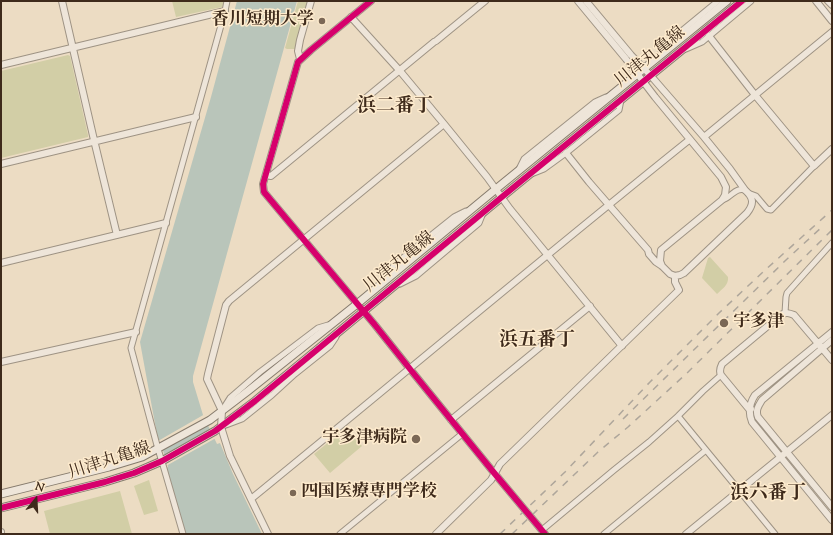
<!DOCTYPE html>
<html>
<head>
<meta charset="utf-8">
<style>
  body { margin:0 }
  #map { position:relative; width:833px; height:535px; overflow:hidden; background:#ecdcc3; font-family:"Sorts Mill Goudy",serif }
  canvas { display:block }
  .frame { position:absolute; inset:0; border:2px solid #3e2a1b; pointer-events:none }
  .north { position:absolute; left:16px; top:479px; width:40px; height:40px; -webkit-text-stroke:3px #feebcd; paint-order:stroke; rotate:18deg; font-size:11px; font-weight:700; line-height:16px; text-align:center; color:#3e2a1b }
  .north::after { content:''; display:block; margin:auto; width:14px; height:18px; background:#3e2a1b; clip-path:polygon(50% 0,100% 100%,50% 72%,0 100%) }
</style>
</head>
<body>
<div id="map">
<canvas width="833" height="535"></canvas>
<div class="frame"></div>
<div class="north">N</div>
</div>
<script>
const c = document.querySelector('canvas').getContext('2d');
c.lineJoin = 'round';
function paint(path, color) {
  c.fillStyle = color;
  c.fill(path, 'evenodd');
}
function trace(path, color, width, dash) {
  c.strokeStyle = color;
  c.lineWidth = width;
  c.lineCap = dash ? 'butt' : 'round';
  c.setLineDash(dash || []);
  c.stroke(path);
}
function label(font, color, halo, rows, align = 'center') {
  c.font = font + ' "Sorts Mill Goudy","Noto Serif JP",serif';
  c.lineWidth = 3;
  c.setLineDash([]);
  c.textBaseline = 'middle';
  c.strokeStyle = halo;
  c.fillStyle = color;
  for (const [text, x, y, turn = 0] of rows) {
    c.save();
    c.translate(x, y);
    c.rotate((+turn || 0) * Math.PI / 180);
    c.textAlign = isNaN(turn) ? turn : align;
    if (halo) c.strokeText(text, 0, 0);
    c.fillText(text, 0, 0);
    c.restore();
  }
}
paint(new Path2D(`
  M172 1H224L222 7 176 17Z
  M298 1H308L295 49H287L285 48Z
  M68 55 70 56 88 135V137L1 158V71Z
  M710 257 728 277C729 285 722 289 717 294L702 278 708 258Z
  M346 428 362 446 330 473 314 454Z
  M149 480 158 511 144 515 134 486Z
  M120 491 132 534H50L44 511Z`), '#d2cea6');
paint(new Path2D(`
  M237 1H297L193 376V382L203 415 217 444 220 443 233 474 262 534H186L166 468 168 467 160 440H158L140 342 211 97Z`), '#b9c5ba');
paint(new Path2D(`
  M205 414 209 423 161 450 158 441Z
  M212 428 216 438 166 466 163 456Z`), '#ecdcc3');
const minor = new Path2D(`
  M673 43 678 34 718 1
  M686 49 702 42 751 1
  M519 169 524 159 595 102 606 97
  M534 173 544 169 566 153 619 110 621 100
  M748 193 756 196 767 209 771 210 814 166
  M722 200C723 200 727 198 728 197 734 193 737 188 745 190
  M388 276 394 265 454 217 466 211
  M400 284 416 276 479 223 483 213
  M785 313 786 297 787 293 804 274 832 243
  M223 409 230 398 260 372 318 328 328 325
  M678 416 775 534
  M226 425 242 419 272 395 295 374 330 346 336 337
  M542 530 614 470 649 442 678 416 703 391 721 375
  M183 534 163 465 158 449 131 348 225 11 227 1
  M340 534 462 434
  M604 534 706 450`);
const tertiary = new Path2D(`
  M62 1 94 140 117 235
  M371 1 311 50 298 62 263 184 264 192 375 325 410 369 495 474 545 534
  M578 1 626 59 655 97 721 177 726 187 725 195 722 200 661 250 660 261 662 266
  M816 1 832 21
  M828 1 832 5
  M351 17 400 71 444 124 487 177 510 209 622 346
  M709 36 755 95 814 166 832 149
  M436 41 485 1
  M300 59 298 51 300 40 311 1
  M1 65 225 11
  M704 137 832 32
  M566 153 589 182 648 250 649 254 656 262 662 266 670 274 675 276 680 275 684 273 747 213C754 204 754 198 745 190L730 169 704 137 651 76 631 55 586 1
  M1 164 196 117
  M266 175 271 176 434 42
  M1 263 166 223
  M832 332 755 395C749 404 748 412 752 422L832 520
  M832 340 762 400C759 405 755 410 758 417L832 507
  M1 362 136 332
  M751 409H749L721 375C719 371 720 368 722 364L781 315C786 312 789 313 794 315L832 360
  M451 420 590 306
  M251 499C398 379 542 258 689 140
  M1 532V534
  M268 534 230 456 221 427 222 411 207 379 208 374 226 305 229 301 444 124
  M436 534 491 480 500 464 679 290 675 282V276
  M686 534 832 415`);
const secondary = new Path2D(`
  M1 494 109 467 142 457 210 420 248 391 357 304 496 189 727 1
  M1 508 105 482 134 473 162 461 215 431 255 401 514 187 742 1`);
trace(minor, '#9e9384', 7);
trace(tertiary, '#9e9384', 8);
trace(secondary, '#867b6d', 9);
trace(minor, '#eee5d9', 5);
trace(tertiary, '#eee5d9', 6);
trace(secondary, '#eee5d9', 7);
trace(new Path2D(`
  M623 419 786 260 823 226
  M500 534 565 472 650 382 719 313 763 272 832 210
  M512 534 598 452 628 427 686 374 832 230`), '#aea69b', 1.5, [7, 7]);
trace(new Path2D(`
  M371 1 311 50 298 62 263 184 264 192 375 325 410 369 495 474 545 534
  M1 508 105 482 134 473 162 461 215 431 255 401 514 187 742 1`), '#d6006c', 6);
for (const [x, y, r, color] of [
  [322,21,4,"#7b6856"],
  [724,323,5,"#7b6856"],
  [416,439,5,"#7b6856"],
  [293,493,4,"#7b6856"]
]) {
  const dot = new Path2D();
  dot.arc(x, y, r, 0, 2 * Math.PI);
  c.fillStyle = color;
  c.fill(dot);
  trace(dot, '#feebcd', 1.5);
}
label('bold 17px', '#3e2a1b', '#feebcd', [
  ["香川短期大学",314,21],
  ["宇多津",733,323,"left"],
  ["宇多津病院",407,439],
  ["四国医療専門学校",301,493,"left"]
], 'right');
label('17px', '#3e2a1b', '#feebcd', [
  ["川津丸亀線",651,58,-39],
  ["川津丸亀線",400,263,-39],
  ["川津丸亀線",110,462,-18]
]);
label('bold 19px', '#3e2a1b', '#feebcd', [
  ["浜二番丁",395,108],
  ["浜五番丁",537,342],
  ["浜六番丁",768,495]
]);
</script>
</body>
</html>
